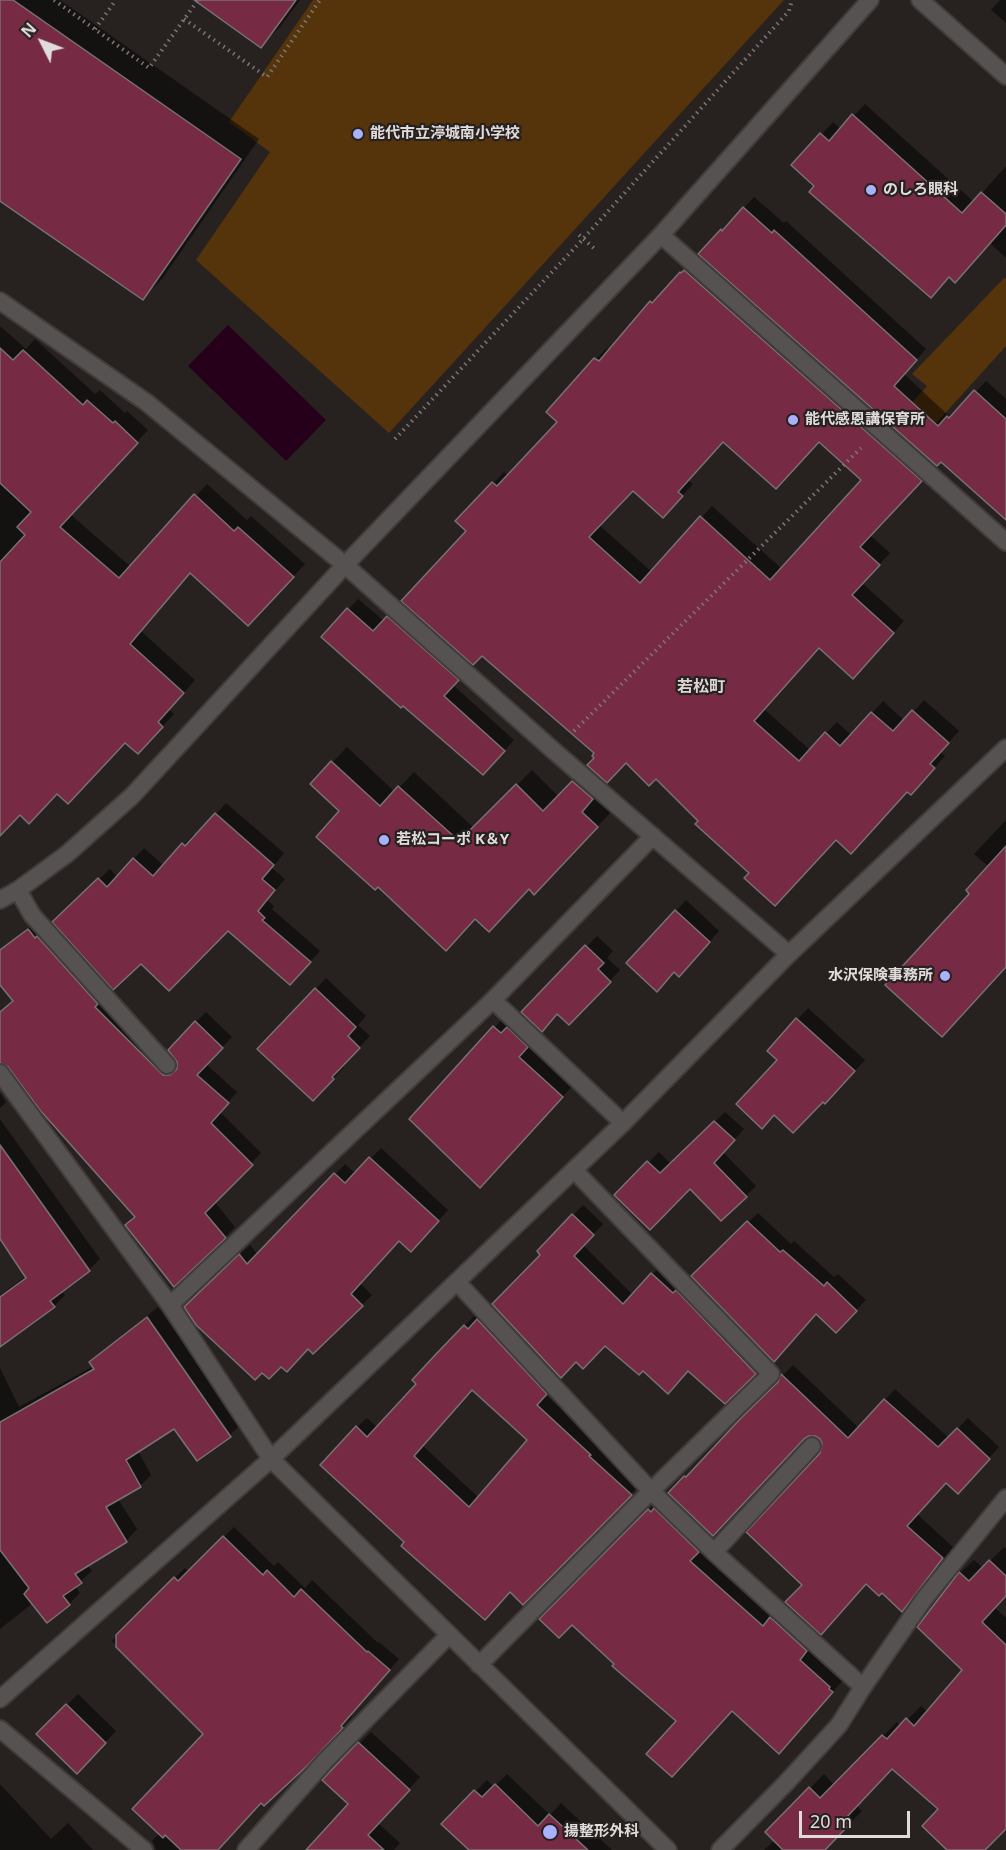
<!DOCTYPE html>
<html>
<head>
<meta charset="utf-8">
<style>
  body { margin:0 }
  #map { position:relative; width:1006px; height:1850px; overflow:hidden; background:#272120; font-family:"Noto Sans",sans-serif }
  canvas { display:block }
  .north { position:absolute; left:12px; top:12px; width:60px; height:60px; -webkit-text-stroke:4px #272120; paint-order:stroke; rotate:312deg; font-size:16px; font-weight:700; line-height:24px; text-align:center; color:#e0dcdb }
  .north::after { content:''; display:block; margin:auto; width:21px; height:27px; background:#e0dcdb; clip-path:polygon(50% 0,100% 100%,50% 72%,0 100%) }
  .scale { position:absolute; left:799px; top:1811px; width:111px; height:27px; box-sizing:border-box; border:3px solid #e0dcdb; border-top:0; padding-left:8px; font-size:18px; line-height:21px; white-space:nowrap; color:#e0dcdb; -webkit-text-stroke:4px #272120; paint-order:stroke }
</style>
</head>
<body>
<div id="map">
<canvas width="1006" height="1850"></canvas>
<div class="north">N</div>
<div class="scale">20 m</div>
</div>
<script>
const c = document.querySelector('canvas').getContext('2d');
c.lineJoin = 'round';
function paint(path, color) {
  c.fillStyle = color;
  c.fill(path, 'evenodd');
}
function trace(path, color, width, dash) {
  c.strokeStyle = color;
  c.lineWidth = width;
  c.lineCap = dash ? 'butt' : 'round';
  c.setLineDash(dash || []);
  c.stroke(path);
}
function label(font, color, halo, rows, align = 'center') {
  c.font = font + ' "Noto Sans","Noto Sans JP",sans-serif';
  c.lineWidth = 4.5;
  c.setLineDash([]);
  c.textBaseline = 'middle';
  c.strokeStyle = halo;
  c.fillStyle = color;
  for (const [text, x, y, turn = 0] of rows) {
    c.save();
    c.translate(x, y);
    c.rotate((+turn || 0) * Math.PI / 180);
    c.textAlign = isNaN(turn) ? turn : align;
    if (halo) c.strokeText(text, 0, 0);
    c.fillText(text, 0, 0);
    c.restore();
  }
}
paint(new Path2D(`
  M313 0H784L389 433 196 260 270 152 229 122Z
  M1004 278 1006 279V346L930 430 906 409 927 386 912 374Z`), '#55340c');
paint(new Path2D(`
  M228 325 326 420 286 461 188 366Z`), '#26001a');
paint(new Path2D(`
  M0 0H60L259 139 162 279 143 298 0 199Z
  M221 0H300L280 27 261 46Z
  M1000 0H1006V23L991 10Z
  M865 104 974 202 1006 166V258L990 243 816 186 793 165 833 122 841 129Z
  M754 197 784 223 786 221 926 349 904 374 949 416 958 407 960 408 986 381 1006 399V518L941 460 701 254Z
  M692 262 932 469 870 535 890 553 862 583 904 621 864 666 820 647 764 709 810 750 837 722 852 736 883 701 905 721 924 700 959 731 940 752 945 756 922 782 907 790 836 838 752 873 656 777 626 762 596 796 612 811 549 878 529 888 341 811 312 784 347 747 395 792 414 772 474 828 532 770 559 797 596 758V753L468 531 457 521 504 472 509 476 559 422 548 412 596 359 607 348 610 351 652 302 663 291 664 292ZM819 440 863 480 782 569 712 506 652 572 599 525 633 489 674 505 693 484 688 480 723 441Z
  M0 326 26 349 35 339 95 394 100 390 125 413 127 411 148 430 70 514 131 567 207 484 247 520 251 516 305 564 260 612 191 572 141 631 195 680 169 710 174 714 150 740 126 741 57 792 20 813 0 834Z
  M358 599 384 621 398 607 468 669 453 685 514 740 493 763 323 637Z
  M226 803 284 853 272 868 285 879 267 900 274 906 272 909 320 951 300 973 228 929 141 962 65 912 110 869 117 877 144 848 164 866 194 834 196 836Z
  M1006 820V967L972 894 989 867 974 854Z
  M686 900 719 931 690 964 676 911Z
  M39 920 174 1065H178L196 1022 206 1012 232 1037 206 1064 237 1092 220 1112 261 1153 214 1201 235 1227 225 1237 127 1225 136 1216 10 1066 0 1061V1012L14 1000 0 982V950Z
  M597 936 613 951 607 958 620 970 569 1023 558 1013 532 1042 576 1082 494 1172 411 1118 508 1013 516 1020Z
  M326 978 366 1016 358 1025 370 1036 342 1066 344 1067 324 1089 316 989Z
  M808 1008 865 1060 836 1091 779 1060 769 1051Z
  M0 1093 6 1102 0 1108Z
  M725 1112 744 1129 723 1152 756 1186 721 1219 690 1187 616 1195 659 1152 671 1164Z
  M0 1119 100 1259 89 1270 61 1291 65 1295 54 1306 0 1345V1295L26 1276 0 1237Z
  M381 1148 448 1210 421 1240 400 1239 360 1283 372 1295 362 1305 309 1347 196 1297 250 1245 258 1255 345 1164 356 1174Z
  M583 1205 603 1224 583 1245 633 1295 662 1264 765 1363 725 1402 689 1370 668 1392 643 1369 539 1251Z
  M758 1213 791 1244 794 1241 834 1277 838 1274 866 1300 836 1331 817 1313 693 1276Z
  M158 1307 241 1424 230 1435 175 1427 138 1451 151 1475 140 1486 118 1499 137 1529 126 1541 87 1565 92 1571 75 1586 80 1593 69 1604 33 1603 0 1629V1368L19 1407 94 1366 91 1363 102 1352Z
  M488 1311 555 1383 545 1394 641 1484 523 1603 510 1591 406 1542 357 1427 367 1418 378 1428 418 1384 438 1354 474 1316 479 1320ZM473 1389 529 1440 479 1498 422 1445Z
  M793 1365 859 1428 895 1389 949 1438 968 1418 999 1447 968 1481H946L917 1514 953 1547 912 1600 902 1610 882 1591 867 1582 804 1584 824 1443 821 1438 815 1434H809L670 1493 696 1466 697 1468 780 1382 783 1375Z
  M661 1498 844 1679 791 1740 732 1710 678 1721 572 1623 541 1619Z
  M234 1527 274 1566 278 1562 305 1588 312 1580 378 1643 379 1642 399 1659 350 1715 352 1717 264 1804 261 1801 217 1850H156L155 1846 152 1841 160 1833 205 1734 112 1641 185 1568 189 1572Z
  M1004 1547 1006 1549V1595L994 1607 1006 1618V1827L984 1850H949L940 1809 892 1767 856 1805 862 1811 824 1850H764L775 1840 767 1832 824 1774 834 1785 897 1722 901 1726 921 1706 928 1712 964 1670 960 1573 974 1560 983 1568Z
  M78 1694 116 1731 77 1772 38 1734Z
  M371 1732 420 1777 378 1823 400 1843 394 1850H308L350 1804 324 1780Z
  M507 1774 550 1815 561 1803 612 1850H471L444 1823 487 1780 494 1787Z
  M0 1784 51 1839 68 1823 93 1850H0Z`), '#0007');
const building = new Path2D(`
  M0 0H13L241 159 143 300 0 201Z
  M194 0H296L261 48Z
  M852 114 962 213 981 192 1006 214V225L955 283 949 277 931 298 809 192 814 186 791 165 820 133 829 141Z
  M743 207 772 233 774 230 917 360 894 386 938 426 947 416 949 418 974 390 1006 419V520L941 462 937 466 698 254 721 229 722 231Z
  M684 270 922 481 860 547 880 565 852 595 894 633 853 679 819 648 754 721 799 761 825 732 840 746 871 712 893 731 912 710 949 743 930 764 935 768 911 795 907 792 851 854 836 840 775 906 744 878 749 873 695 824 698 821 656 779 649 786 626 763 607 783 587 765 594 758 592 756 594 753 482 656 473 665 401 601 466 531 455 521 492 482 497 486 557 422 546 412 594 358 599 361 650 301 652 303 680 272 681 273ZM723 442 776 489 819 442 861 480 770 580 700 516 640 583 589 537 633 491 663 518 683 496 678 492Z
  M0 348 13 360 23 350 83 405 87 400 113 423 115 421 138 443 60 527 119 578 194 494 234 531 238 527 294 577 248 626 190 573 130 644 184 693 158 722 163 727 138 754 125 743 68 804 57 794 29 824 20 815 0 836V562L25 535 17 527 31 512 0 483Z
  M347 608 373 631 387 616 459 680 444 696 505 751 483 775 403 706 401 708 321 637Z
  M331 761 380 806 398 786 459 841 516 784 543 811 572 781 593 799 582 812 598 827 534 895 529 889 489 932 475 919 446 951 378 887 375 890 316 837 339 811 310 784Z
  M215 813 274 865 262 879 275 890 258 911 265 918 262 920 311 962 290 985 228 931 169 991 141 964 113 990 52 922 98 878 107 887 133 858 153 876 182 843 185 846Z
  M1006 846V967L942 1037 885 985 969 894 966 890Z
  M675 910 710 942 679 977 674 972 657 992 626 963Z
  M28 929 35 938 37 936 98 1004 95 1007 163 1075H170L177 1069V1062L168 1050 195 1021 223 1048 197 1075 229 1103 211 1123 253 1165 205 1213 226 1238 174 1287 125 1225 135 1217 39 1109 8 1067 0 1063V1012L13 1001 0 985V950Z
  M585 945 604 963 598 969 611 982 569 1025 557 1014 542 1032 521 1012Z
  M315 988 356 1027 348 1036 360 1048 332 1077 334 1079 313 1101 257 1049Z
  M796 1018 855 1071 825 1104 823 1102 793 1133 774 1115 762 1129 736 1104 777 1060 767 1051Z
  M493 1026 501 1033 507 1027 528 1047 519 1057 563 1097 480 1188 409 1119Z
  M714 1121 735 1140 714 1163 747 1197 721 1221 690 1189 650 1230 614 1195 647 1161 660 1173Z
  M0 1145 90 1271 50 1301 55 1307 0 1347V1297L26 1278 0 1239Z
  M369 1157 439 1221 411 1252 399 1241 351 1294 363 1306 313 1354 308 1349 287 1372 281 1367 269 1379 262 1373 255 1380 196 1325 184 1307 239 1254 247 1264 334 1173 345 1183Z
  M572 1214 594 1235 574 1256 623 1304 651 1273 673 1293 676 1290 756 1374 725 1404 688 1371 668 1394 643 1371 639 1375 605 1346 583 1369 576 1362 561 1378 492 1304 540 1255 537 1251Z
  M747 1221 780 1252 783 1250 824 1286 827 1282 857 1311 836 1333 816 1314 774 1362 691 1276Z
  M147 1317 231 1437 197 1461 174 1429 126 1460 141 1487 106 1507 127 1542 75 1574 82 1583 63 1596 70 1605 47 1623 24 1594 29 1588 0 1550V1422L94 1369 89 1362Z
  M477 1319 547 1394 537 1405 591 1455 589 1456 632 1495 523 1605 510 1592 485 1620 401 1546 404 1542 320 1465 356 1426 367 1437 416 1384 412 1380 437 1353 464 1325 468 1329ZM472 1390 527 1440 469 1507 414 1456Z
  M781 1374 848 1438 884 1399 938 1447 957 1428 990 1459 958 1494 946 1483 907 1526 943 1558 902 1612 882 1593 879 1596 866 1584 821 1635 785 1602 802 1585 746 1532 820 1453 822 1443 820 1439 815 1436H809L804 1439 713 1536 668 1493 684 1476 686 1477 741 1418 778 1382Z
  M654 1508 699 1552 690 1561 763 1626 770 1617 807 1651 800 1660 830 1687 829 1689 833 1692 779 1754 732 1711 672 1777 646 1754 676 1721 612 1666 614 1664 572 1625 559 1638 539 1619 648 1509 651 1512Z
  M223 1536 263 1575 267 1570 294 1597 301 1589 367 1652 368 1651 390 1670 341 1726 343 1728 307 1766 264 1806 261 1803 218 1850H181L165 1835 163 1838 132 1809 203 1734 116 1647V1635L174 1577 178 1581Z
  M989 1560 1006 1576V1596L982 1622 1006 1645V1829L985 1850H947L922 1826 938 1809 892 1769 844 1820 849 1825 825 1850H783L765 1832 809 1787 820 1798 882 1735 887 1739 906 1718 914 1726 962 1670 917 1627 959 1572 969 1581Z
  M66 1704 106 1743 77 1774 36 1734Z
  M358 1742 410 1790 368 1835 384 1850H306L348 1804 322 1780Z
  M495 1784 538 1826 549 1814 588 1850H469L441 1824 474 1790 482 1797Z`);
paint(building, '#762a43');
trace(building, '#797274', 1.5);
const service = new Path2D(`
  M661 235 1006 542
  M457 1282 651 1491 714 1552 863 1687
  M479 1665 651 1491`);
const minor = new Path2D(`
  M920 0 1006 76
  M0 301 146 402 345 565 554 751 789 954
  M18 890 32 915 167 1065
  M493 1000 623 1123
  M0 1073 170 1305 271 1459
  M574 1170 771 1374 651 1491
  M170 1305 493 1000 653 836
  M714 1552 812 1446
  M0 1729 144 1850
  M246 1850 325 1761 449 1635
  M720 1850 786 1783 839 1725 863 1687 924 1599 1006 1498`);
const tertiary = new Path2D(`
  M0 900 18 890 67 854 132 796 345 565 661 235 870 0
  M271 1459 668 1850
  M0 1699 271 1459 623 1123 789 954 1006 748`);
trace(service, '#413b3a', 20);
trace(minor, '#413b3a', 20);
trace(tertiary, '#413b3a', 20);
trace(new Path2D(`
  M54 0 149 68 198 0
  M184 19 267 77 320 0
  M95 29 116 0
  M579 235 596 250
  M395 439 583 239 789 11 792 0
  M574 731 861 448`), '#7c7776', 4, [1.5, 4.5]);
trace(service, '#555251', 16);
trace(minor, '#555251', 16);
trace(tertiary, '#555251', 16);
for (const [x, y, r, color] of [
  [358,134,6,"#a7b1fc"],
  [871,190,6,"#a7b1fc"],
  [793,420,6,"#a7b1fc"],
  [384,840,6,"#a7b1fc"],
  [945,976,6,"#a7b1fc"],
  [550,1832,8,"#a7b1fc"]
]) {
  const dot = new Path2D();
  dot.arc(x, y, r, 0, 2 * Math.PI);
  c.fillStyle = color;
  c.fill(dot);
  trace(dot, '#272120', 2);
}
label('bold 15px', '#e0dcdb', '#272120', [
  ["能代市立渟城南小学校",370,134],
  ["のしろ眼科",883,190],
  ["能代感恩講保育所",805,420],
  ["若松コーポ K＆Y",396,840],
  ["水沢保険事務所",933,976,"right"],
  ["揚整形外科",564,1832]
], 'left');
label('bold 16px', '#ddd5d4', '#272120', [
  ["若松町",701,687]
]);
</script>
</body>
</html>
